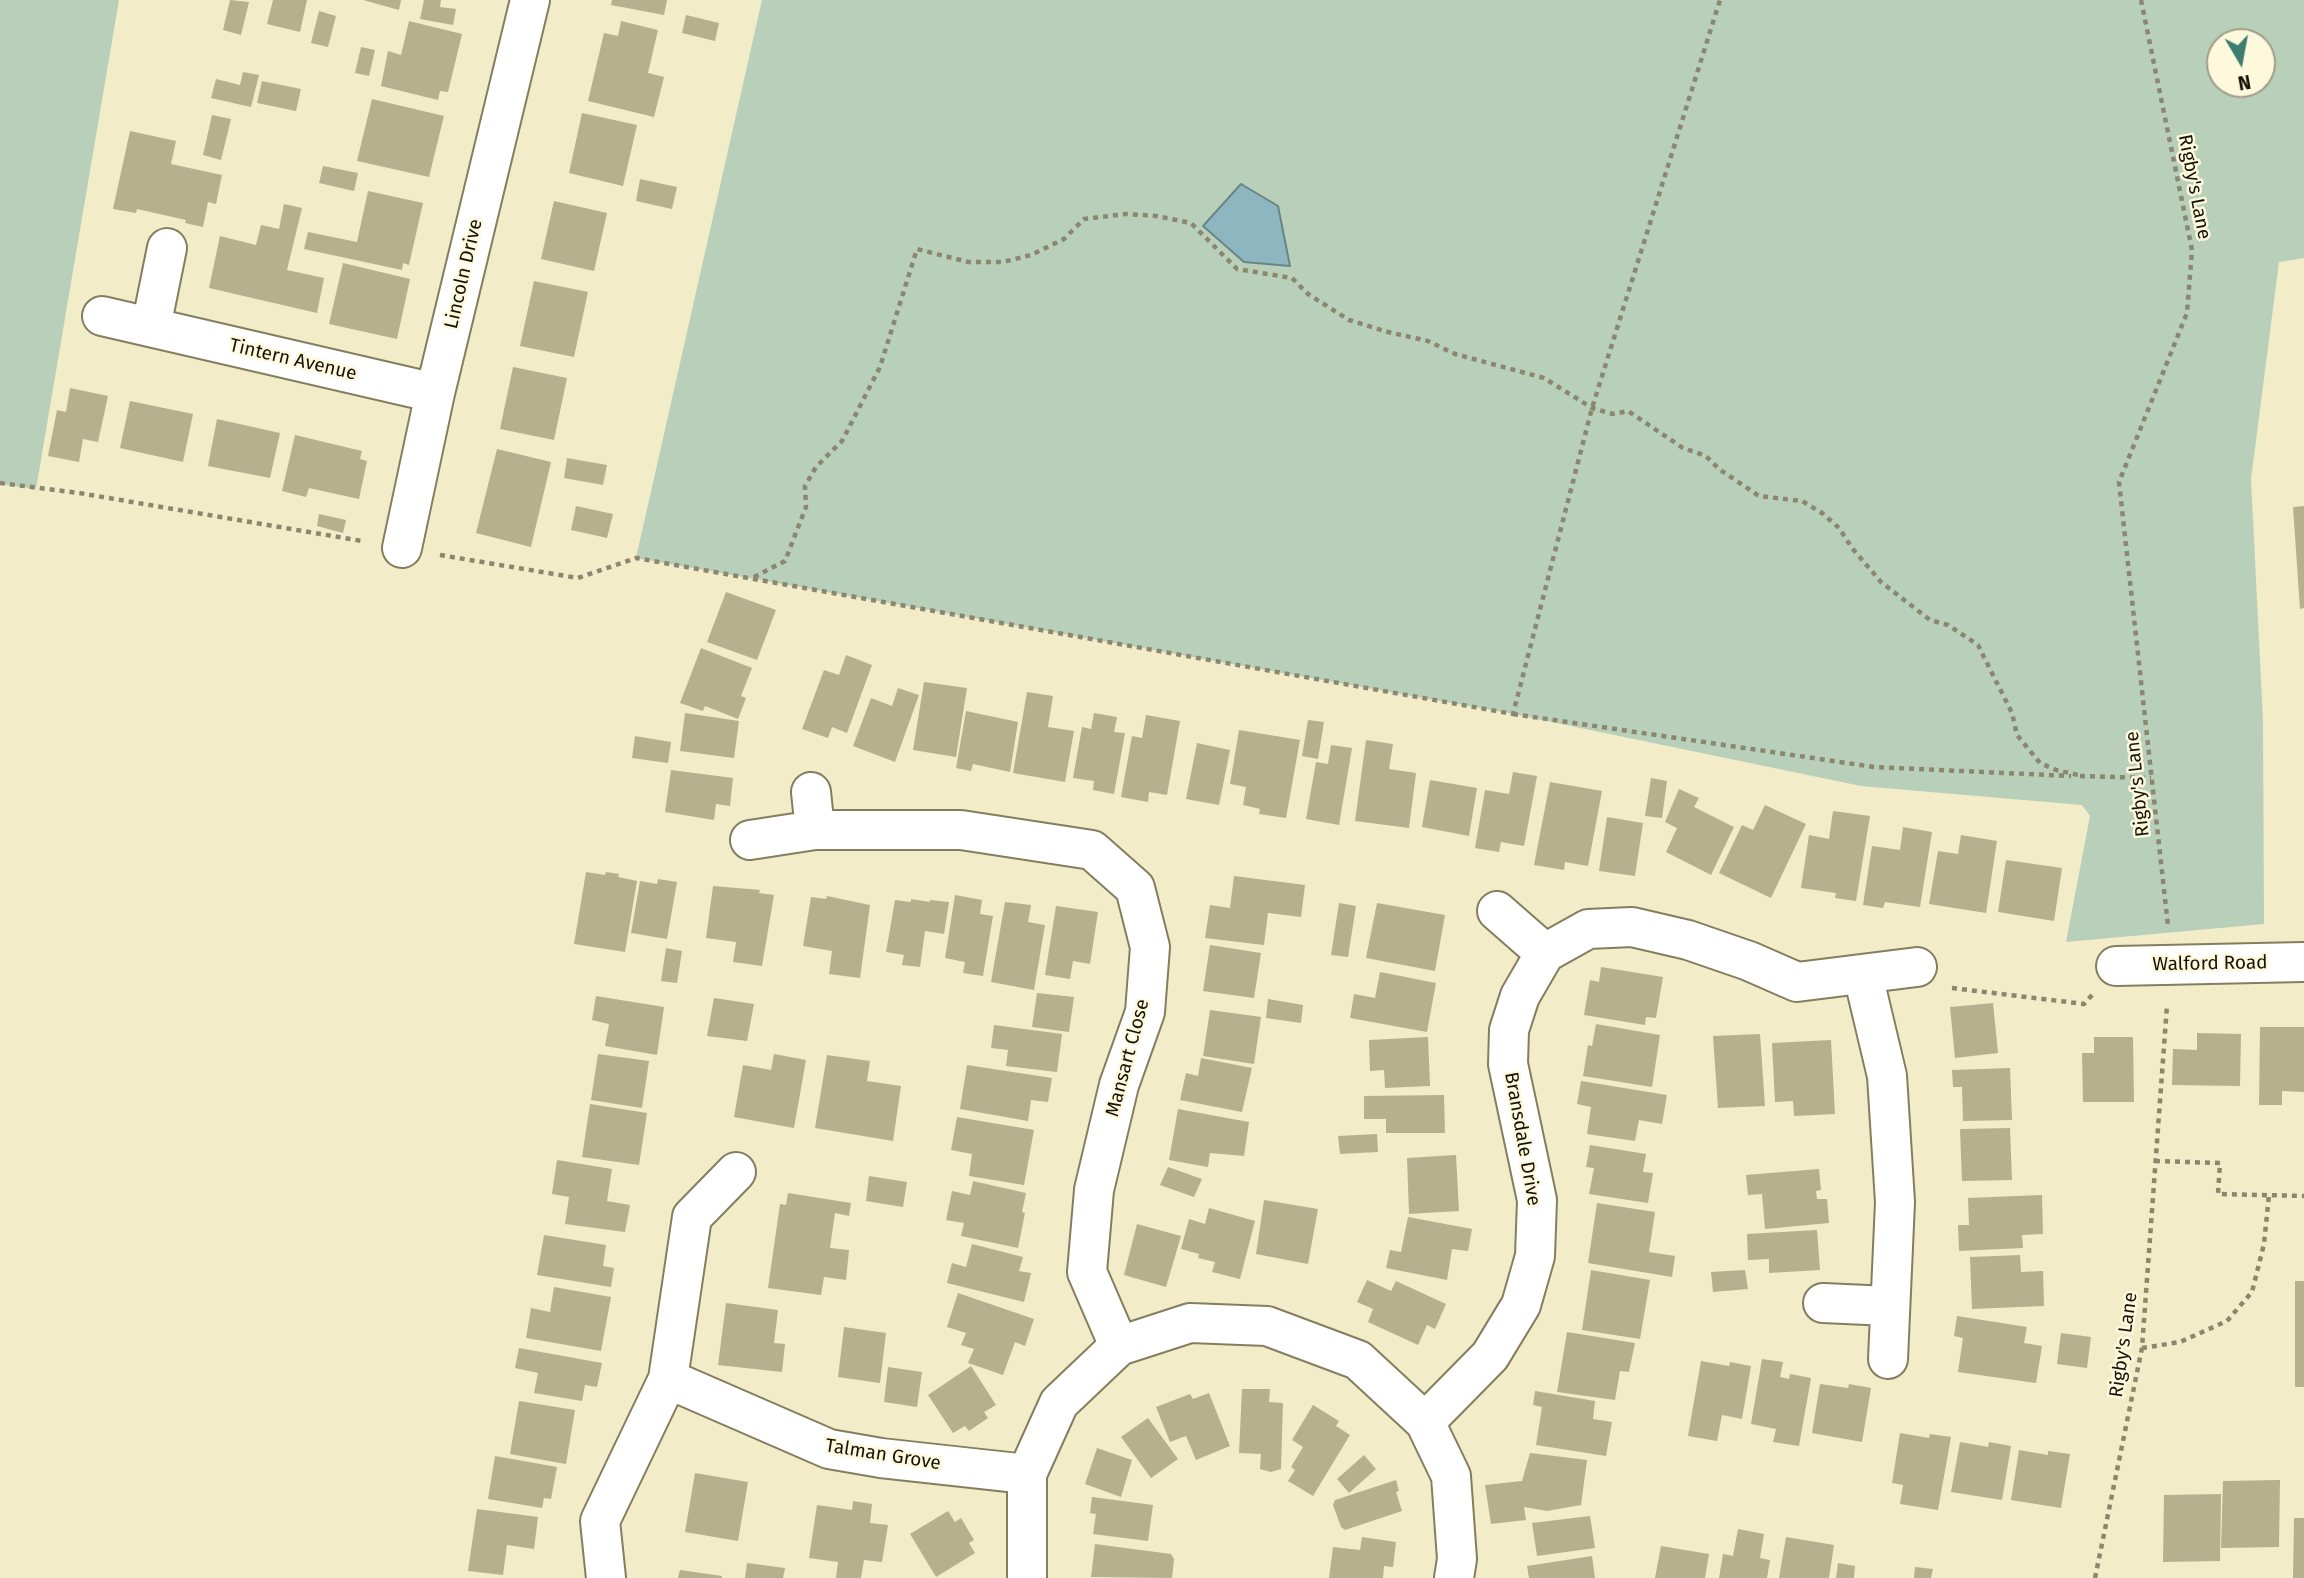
<!DOCTYPE html>
<html>
<head>
<meta charset="utf-8">
<style>
  body { margin:0 }
  #map { position:relative; width:2304px; height:1578px; overflow:hidden; background:#f2ecc9; font-family:"Fira Sans",sans-serif }
  canvas { display:block }
  .north { position:absolute; left:2206px; top:28px; width:70px; height:70px; box-sizing:border-box; background:#fef9dd; border:2px solid #a19d87; border-radius:50%; rotate:170deg; font-size:19px; font-weight:700; line-height:28px; text-align:center; color:#151307 }
  .north::after { content:''; display:block; margin:auto; width:24px; height:32px; background:#3c7d6d; clip-path:polygon(50% 0,100% 100%,50% 72%,0 100%) }
</style>
</head>
<body>
<div id="map">
<canvas width="2304" height="1578"></canvas>
<div class="north">N</div>
</div>
<script>
const c = document.querySelector('canvas').getContext('2d');
c.lineJoin = 'round';
function paint(path, color) {
  c.fillStyle = color;
  c.fill(path, 'evenodd');
}
function trace(path, color, width, dash) {
  c.strokeStyle = color;
  c.lineWidth = width;
  c.lineCap = dash ? 'butt' : 'round';
  c.setLineDash(dash || []);
  c.stroke(path);
}
function label(font, color, halo, rows, align = 'center') {
  c.font = font + ' "Fira Sans",sans-serif';
  c.lineWidth = 5;
  c.setLineDash([]);
  c.textBaseline = 'middle';
  c.strokeStyle = halo;
  c.fillStyle = color;
  for (const [text, x, y, turn = 0] of rows) {
    c.save();
    c.translate(x, y);
    c.rotate((+turn || 0) * Math.PI / 180);
    c.textAlign = isNaN(turn) ? turn : align;
    if (halo) c.strokeText(text, 0, 0);
    c.fillText(text, 0, 0);
    c.restore();
  }
}
paint(new Path2D(`
  M0 0H119L36 489 0 484Z
  M762 0H2304V258L2279 262 2251 479 2263 721 2264 924 2066 942 2090 816 2082 805 1861 786 1513 714 636 558ZM2220 42H2262V84H2220Z`), '#b8cfb9');
const water = new Path2D(`
  M1241 184 1278 206 1290 266 1244 262 1203 226Z`);
paint(water, '#8eb6c0');
trace(water, '#6a8588', 2);
paint(new Path2D(`
  M230 0 249 2 241 35 223 30Z
  M273 0H307L300 32 267 24Z
  M363 0H401L399 10Z
  M424 0H441L440 7 456 9 453 25 420 19Z
  M612 0H667L664 15 611 5Z
  M319 11 336 16 328 47 311 43Z
  M686 15 719 23 715 41 682 33Z
  M409 21 462 34 448 92 440 91 438 100 381 86 388 51 401 55Z
  M621 21 658 30 648 73 664 77 654 117 588 101 604 33 618 36Z
  M361 47 375 50 369 76 355 73Z
  M243 72 259 75 251 107 211 98 216 79 240 85Z
  M262 81 301 89 296 111 257 103Z
  M372 99 444 116 429 177 357 161Z
  M582 113 637 125 623 186 569 173Z
  M212 115 231 119 221 160 203 155Z
  M130 131 176 141 171 164 222 175 216 204 208 202 203 227 185 223 186 220 137 209 136 213 113 209Z
  M323 166 358 173 354 191 319 183Z
  M640 179 677 187 672 209 636 201Z
  M368 191 423 203 409 265 403 263 402 270 304 249 308 232 357 242Z
  M554 201 607 213 594 271 541 259Z
  M284 204 302 208 287 270 324 278 317 313 209 288 220 236 256 245 261 225 279 229Z
  M343 263 410 279 397 339 329 324Z
  M534 281 588 292 574 357 520 346Z
  M513 367 567 378 554 440 500 429Z
  M70 388 108 396 98 442 83 439 79 462 48 456 57 410 66 412Z
  M130 401 193 414 183 462 120 448Z
  M217 419 280 433 270 478 208 466Z
  M295 435 362 451 360 459 367 461 359 499 309 488 306 497 282 491Z
  M497 449 551 462 531 547 476 533Z
  M567 458 607 465 603 485 564 478Z
  M576 506 613 514 607 538 571 530Z
  M2304 506V608L2300 609 2293 507Z
  M319 514 346 520 343 533 317 526Z
  M726 592 776 610 757 660 707 642Z
  M701 648 752 668 741 696 746 698 738 719 705 706 703 711 680 703Z
  M846 655 872 665 847 733 832 727 828 738 802 729 824 670 839 675Z
  M924 682 967 688 956 757 913 750Z
  M898 688 919 695 895 762 853 746 871 698 892 706Z
  M1027 692 1053 696 1048 727 1074 731 1065 782 1013 773Z
  M966 711 1018 722 1010 772 973 764 971 771 956 768Z
  M685 713 739 721 734 758 680 751Z
  M1094 713 1117 717 1114 732 1125 733 1114 794 1093 790 1094 781 1073 778 1082 727 1091 729Z
  M1146 715 1180 721 1167 795 1149 792 1148 802 1121 797 1132 736 1142 738Z
  M1308 720 1324 722 1318 759 1302 756Z
  M1239 730 1300 740 1286 818 1259 814 1260 809 1243 805 1246 787 1230 784Z
  M635 736 671 742 668 763 632 758Z
  M1366 740 1393 744 1389 769 1416 773 1409 828 1355 821Z
  M1197 743 1230 750 1219 805 1186 799Z
  M1331 745 1352 748 1339 825 1306 819 1316 762 1328 764Z
  M671 770 733 778 730 806 716 804 714 820 665 812Z
  M1513 772 1537 776 1524 846 1501 842 1499 852 1475 848 1485 790 1509 794Z
  M1651 778 1667 781 1662 818 1645 816Z
  M1430 780 1477 788 1469 836 1422 827Z
  M1550 782 1602 791 1588 866 1565 862 1564 870 1534 865Z
  M1679 789 1699 798 1694 807 1734 827 1711 875 1666 852 1677 828 1665 822Z
  M1765 805 1806 824 1771 898 1719 873 1742 825 1753 830Z
  M1833 811 1870 816 1856 901 1835 898 1836 893 1801 888 1809 835 1829 839Z
  M1607 817 1643 823 1635 876 1599 871Z
  M1903 827 1932 832 1920 907 1885 902 1883 908 1863 905 1872 846 1900 850Z
  M1961 835 1997 841 1986 913 1929 904 1938 851 1958 854Z
  M2006 860 2062 868 2054 921 1998 912Z
  M586 872 605 875 606 872 619 874 618 877 637 881 625 952 574 944Z
  M1234 876 1305 885 1301 917 1268 913 1264 945 1205 938 1210 905 1230 908Z
  M658 879 677 882 667 939 631 933 640 881 657 884Z
  M713 886 760 890 759 893 774 895 762 966 733 962 736 942 706 938Z
  M955 895 982 900 980 914 993 916 983 976 963 973 965 962 945 958Z
  M827 896 870 905 860 978 829 974 832 951 803 946 811 897 826 899Z
  M911 899 930 902V900L949 902 944 934 925 931 920 967 902 965 904 955 886 952 895 900 911 902Z
  M1005 902 1031 905 1028 922 1045 925 1034 990 991 982Z
  M1339 903 1356 906 1348 957 1331 955Z
  M1377 903 1445 915 1435 971 1366 958Z
  M1056 906 1098 912 1090 964 1073 961 1070 979 1045 975Z
  M1210 945 1261 953 1254 998 1203 991Z
  M666 948 682 951 677 983 661 981Z
  M1601 967 1663 977 1656 1018 1646 1017 1645 1025 1584 1015 1590 980 1599 982Z
  M1380 972 1436 983 1427 1032 1350 1018 1354 994 1375 998Z
  M1037 993 1074 997 1069 1032 1032 1027Z
  M596 996 664 1007 657 1055 605 1046 609 1024 592 1020Z
  M714 998 754 1004 747 1041 707 1036Z
  M1268 999 1303 1005 1301 1023 1266 1018Z
  M1993 1003 1998 1053 1955 1058 1950 1007Z
  M1210 1010 1261 1017 1254 1064 1203 1056Z
  M1596 1024 1660 1035 1652 1087 1583 1076 1588 1045 1592 1046Z
  M994 1025 1062 1034 1057 1072 1006 1066 1008 1050 991 1048Z
  M2260 1027H2304V1092L2282 1091V1105H2259Z
  M2197 1033 2241 1034 2240 1086 2172 1085 2173 1049 2197 1050Z
  M1760 1034 1765 1106 1718 1108 1713 1036Z
  M1428 1037 1430 1086 1385 1088 1384 1070 1370 1071 1369 1040Z
  M2094 1037H2133L2134 1102H2083L2082 1053H2094Z
  M1831 1040 1835 1114 1794 1116 1793 1101 1775 1102 1772 1043Z
  M598 1054 649 1061 642 1108 591 1100Z
  M774 1054 806 1060 794 1128 734 1117 743 1065 771 1070Z
  M827 1055 870 1061 867 1081 901 1086 893 1141 815 1128Z
  M1201 1058 1252 1068 1242 1112 1180 1100 1186 1073 1198 1076Z
  M967 1065 1052 1078 1048 1102 1031 1100 1028 1121 960 1109Z
  M2010 1068 2012 1120 1963 1121 1962 1087H1953L1952 1070Z
  M1581 1081 1667 1095 1662 1124 1639 1120 1635 1141 1587 1134 1591 1107 1577 1104Z
  M1444 1095 1445 1133H1386V1119H1364V1096Z
  M590 1104 647 1113 639 1165 582 1157Z
  M1178 1109 1249 1122 1244 1156 1210 1153 1208 1167 1169 1160Z
  M957 1117 1034 1130 1024 1185 969 1176 972 1154 951 1150Z
  M2010 1128 2012 1180 1962 1181 1960 1129Z
  M1377 1134 1378 1152 1340 1154 1338 1136Z
  M1590 1145 1646 1154 1643 1172 1653 1173 1648 1203 1589 1194 1594 1168 1586 1167Z
  M1456 1155 1459 1211 1409 1214 1407 1158Z
  M557 1160 612 1169 607 1201 630 1205 625 1232 565 1224 569 1197 552 1194Z
  M1168 1167 1202 1179 1194 1197 1160 1185Z
  M1819 1169 1821 1190 1816 1191 1817 1199H1827L1829 1223 1765 1229 1762 1194 1748 1195 1746 1175Z
  M869 1176 907 1182 903 1207 866 1201Z
  M973 1181 1026 1193 1022 1212 1025 1213 1018 1248 961 1236 964 1223 946 1220 952 1191 970 1195Z
  M788 1193 851 1203 849 1216 835 1213 830 1248 849 1250 846 1280 824 1277 821 1295 768 1288 780 1204 786 1205Z
  M2042 1195 2043 1234 2022 1235 2023 1248 1959 1251 1958 1225H1969L1968 1198Z
  M1264 1200 1318 1209 1308 1264 1256 1254Z
  M1597 1203 1655 1212 1649 1252 1675 1256 1672 1277 1588 1263Z
  M1209 1208 1255 1221 1240 1279 1212 1272 1215 1262 1198 1258 1199 1254 1181 1249 1189 1219 1205 1224Z
  M1408 1217 1472 1229 1468 1251 1452 1249 1447 1280 1386 1268 1390 1250 1401 1252Z
  M1137 1224 1181 1236 1166 1287 1124 1275Z
  M1817 1230 1820 1270 1769 1273V1259L1748 1260 1747 1234Z
  M544 1235 606 1245 603 1266 614 1268 611 1287 537 1275Z
  M972 1244 1023 1257 1019 1271 1031 1273 1024 1302 947 1283 952 1263 966 1267Z
  M2020 1255 2021 1272 2043 1271 2044 1306 1972 1309 1970 1257Z
  M1591 1270 1650 1280 1640 1339 1582 1330Z
  M1745 1270 1748 1289 1713 1292 1711 1272Z
  M1367 1280 1391 1291 1396 1281 1446 1304 1435 1329 1427 1325 1418 1345 1368 1322 1373 1309 1357 1302Z
  M2295 1281H2304V1387H2295Z
  M554 1287 611 1297 601 1351 526 1338 531 1308 550 1312Z
  M958 1293 1034 1319 1025 1346 1015 1342 1003 1375 968 1363 974 1349 961 1345 966 1333 947 1327Z
  M726 1303 778 1310 774 1343 785 1344 782 1372 718 1365Z
  M1957 1316 2027 1327 2024 1343 2042 1346 2036 1383 1958 1372 1963 1338 1954 1336Z
  M844 1327 886 1333 880 1383 838 1377Z
  M1567 1332 1635 1343 1629 1372 1620 1371 1615 1400 1557 1392Z
  M2061 1333 2091 1337 2087 1368 2057 1364Z
  M519 1348 602 1363 597 1387 585 1385 582 1401 534 1393 538 1373 515 1368Z
  M1762 1359 1783 1362 1780 1377 1789 1379 1790 1374 1811 1378 1799 1446 1773 1442 1776 1429 1751 1424Z
  M1701 1361 1729 1366 1730 1362 1751 1366 1742 1419 1722 1415 1717 1441 1688 1436Z
  M971 1366 996 1405 984 1412 988 1418 969 1431 965 1426 953 1433 928 1395Z
  M888 1367 922 1372 917 1407 884 1402Z
  M1820 1384 1848 1388 1849 1384 1871 1388 1862 1442 1812 1433Z
  M1242 1389H1270L1269 1402 1283 1403 1281 1469 1271 1472 1260 1469 1261 1454 1239 1453Z
  M1535 1391 1595 1401 1593 1419 1612 1422 1606 1456 1536 1445 1542 1407 1533 1405Z
  M1209 1393 1230 1446 1196 1460 1186 1436 1170 1442 1156 1407 1190 1394 1193 1399Z
  M519 1401 575 1410 566 1464 510 1454Z
  M1313 1405 1339 1421 1336 1426 1350 1435 1313 1496 1288 1481 1295 1470 1291 1467 1303 1447 1292 1440Z
  M1148 1418 1178 1459 1151 1478 1121 1437Z
  M1900 1433 1929 1438 1930 1434 1951 1437 1938 1510 1900 1504 1903 1485 1892 1483Z
  M1960 1442 1988 1447 1989 1442 2011 1446 2002 1500 1951 1492Z
  M1097 1448 1132 1460 1121 1497 1085 1484Z
  M2019 1450 2048 1455V1451L2070 1454 2061 1508 2011 1500Z
  M1530 1453 1587 1460 1581 1505 1547 1511 1524 1507 1526 1520 1491 1524 1485 1485 1522 1481Z
  M1364 1455 1376 1469 1349 1493 1337 1479Z
  M495 1456 557 1467 551 1499 544 1498 542 1508 488 1499Z
  M695 1473 748 1482 738 1541 685 1532Z
  M1396 1480 1399 1491 1396 1492 1402 1511 1345 1530 1341 1527 1333 1505 1335 1500Z
  M2280 1480 2279 1547 2221 1548 2223 1481Z
  M2221 1494 2220 1561 2163 1562 2164 1495Z
  M1092 1497 1153 1505 1148 1541 1093 1534 1096 1514 1090 1513Z
  M853 1501 872 1504 870 1523 888 1525 882 1562 864 1560 861 1578H836L838 1562 809 1558 817 1505 852 1510Z
  M477 1509 538 1517 534 1549 507 1545 503 1575 468 1571Z
  M948 1511 955 1522 961 1518 974 1540 969 1543 975 1553 936 1577 910 1534Z
  M1590 1516 1595 1548 1537 1556 1532 1523Z
  M2294 1518H2304V1578H2293Z
  M1738 1529 1764 1534 1760 1558 1770 1560 1767 1578H1719L1723 1554 1733 1556Z
  M1362 1537 1396 1542 1393 1567 1384 1566 1383 1578H1329L1333 1547 1360 1550Z
  M1786 1537 1834 1545 1829 1578H1779Z
  M1095 1544 1171 1554 1174 1559 1172 1578 1091 1577Z
  M1661 1546 1709 1554 1705 1578H1655Z
  M1592 1556 1595 1578H1529L1527 1566Z
  M747 1563 785 1568 783 1578H745Z
  M1838 1563 1855 1566 1854 1578H1836Z
  M1915 1567 1933 1569 1931 1578H1914Z
  M680 1570 722 1576V1578H678Z`), '#b6b08f');
const minor = new Path2D(`
  M102 316 435 393
  M151 327 167 248
  M402 548 435 393 530 0
  M811 792 815 830
  M750 840 815 830H961L1092 850 1135 888 1150 947 1145 1012 1119 1085 1094 1190 1087 1272 1119 1346
  M1497 911 1545 953
  M2116 966 2304 962
  M1863 975 1887 1076 1895 1202 1888 1359
  M1823 1303 1889 1306
  M668 1379 829 1449 881 1458 1027 1474
  M1425 1422 1490 1356 1521 1305 1535 1256 1537 1200 1508 1064 1509 1030 1520 996 1545 953 1588 929 1632 927 1688 940 1749 961 1797 982 1917 967
  M606 1578 600 1521 668 1379 692 1217 736 1172
  M1027 1578V1474L1059 1403 1119 1346 1190 1323 1267 1326 1358 1360 1425 1422 1451 1476 1457 1559 1454 1578`);
trace(minor, '#847e5f', 42);
trace(new Path2D(`
  M2141 0 2192 250 2187 313 2119 482 2168 926
  M0 483 79 493 362 541
  M440 555 578 578 636 558 1513 714 1592 408 1720 0
  M754 577 785 561 806 507 805 486 816 467 842 441 880 367 917 249 968 262H1003L1031 255 1064 239 1084 219 1126 214 1156 216 1191 223 1237 269 1292 278 1308 294 1349 320 1388 332 1428 341 1455 354 1544 378 1592 408 1613 414 1628 411 1683 448 1706 456 1719 469 1759 496 1802 501 1822 513 1839 528 1852 548 1881 582 1930 620 1948 625 1978 645 2012 713 2017 735 2040 763 2056 770 2083 776
  M1513 714 1874 767 2071 776
  M2080 776 2151 778
  M1952 988 2084 1004 2092 995
  M2155 1161 2220 1163 2218 1194 2304 1196
  M2142 1348 2180 1342 2227 1321 2252 1292 2264 1244 2269 1195
  M2095 1578 2142 1348 2167 1005`), '#8b876f', 4.5, [5, 5]);
trace(minor, '#fff', 38);
label('19px', '#151307', '#fef9dd', [
  ["Rigby's Lane",2194,187,79],
  ["Lincoln Drive",464,274,-77],
  ["Tintern Avenue",293,360,13],
  ["Rigby's Lane",2138,784,-96],
  ["Walford Road",2210,964,-1],
  ["Mansart Close",1128,1058,-75],
  ["Bransdale Drive",1522,1139,80],
  ["Rigby's Lane",2124,1345,-82],
  ["Talman Grove",883,1455,9]
]);
</script>
</body>
</html>
